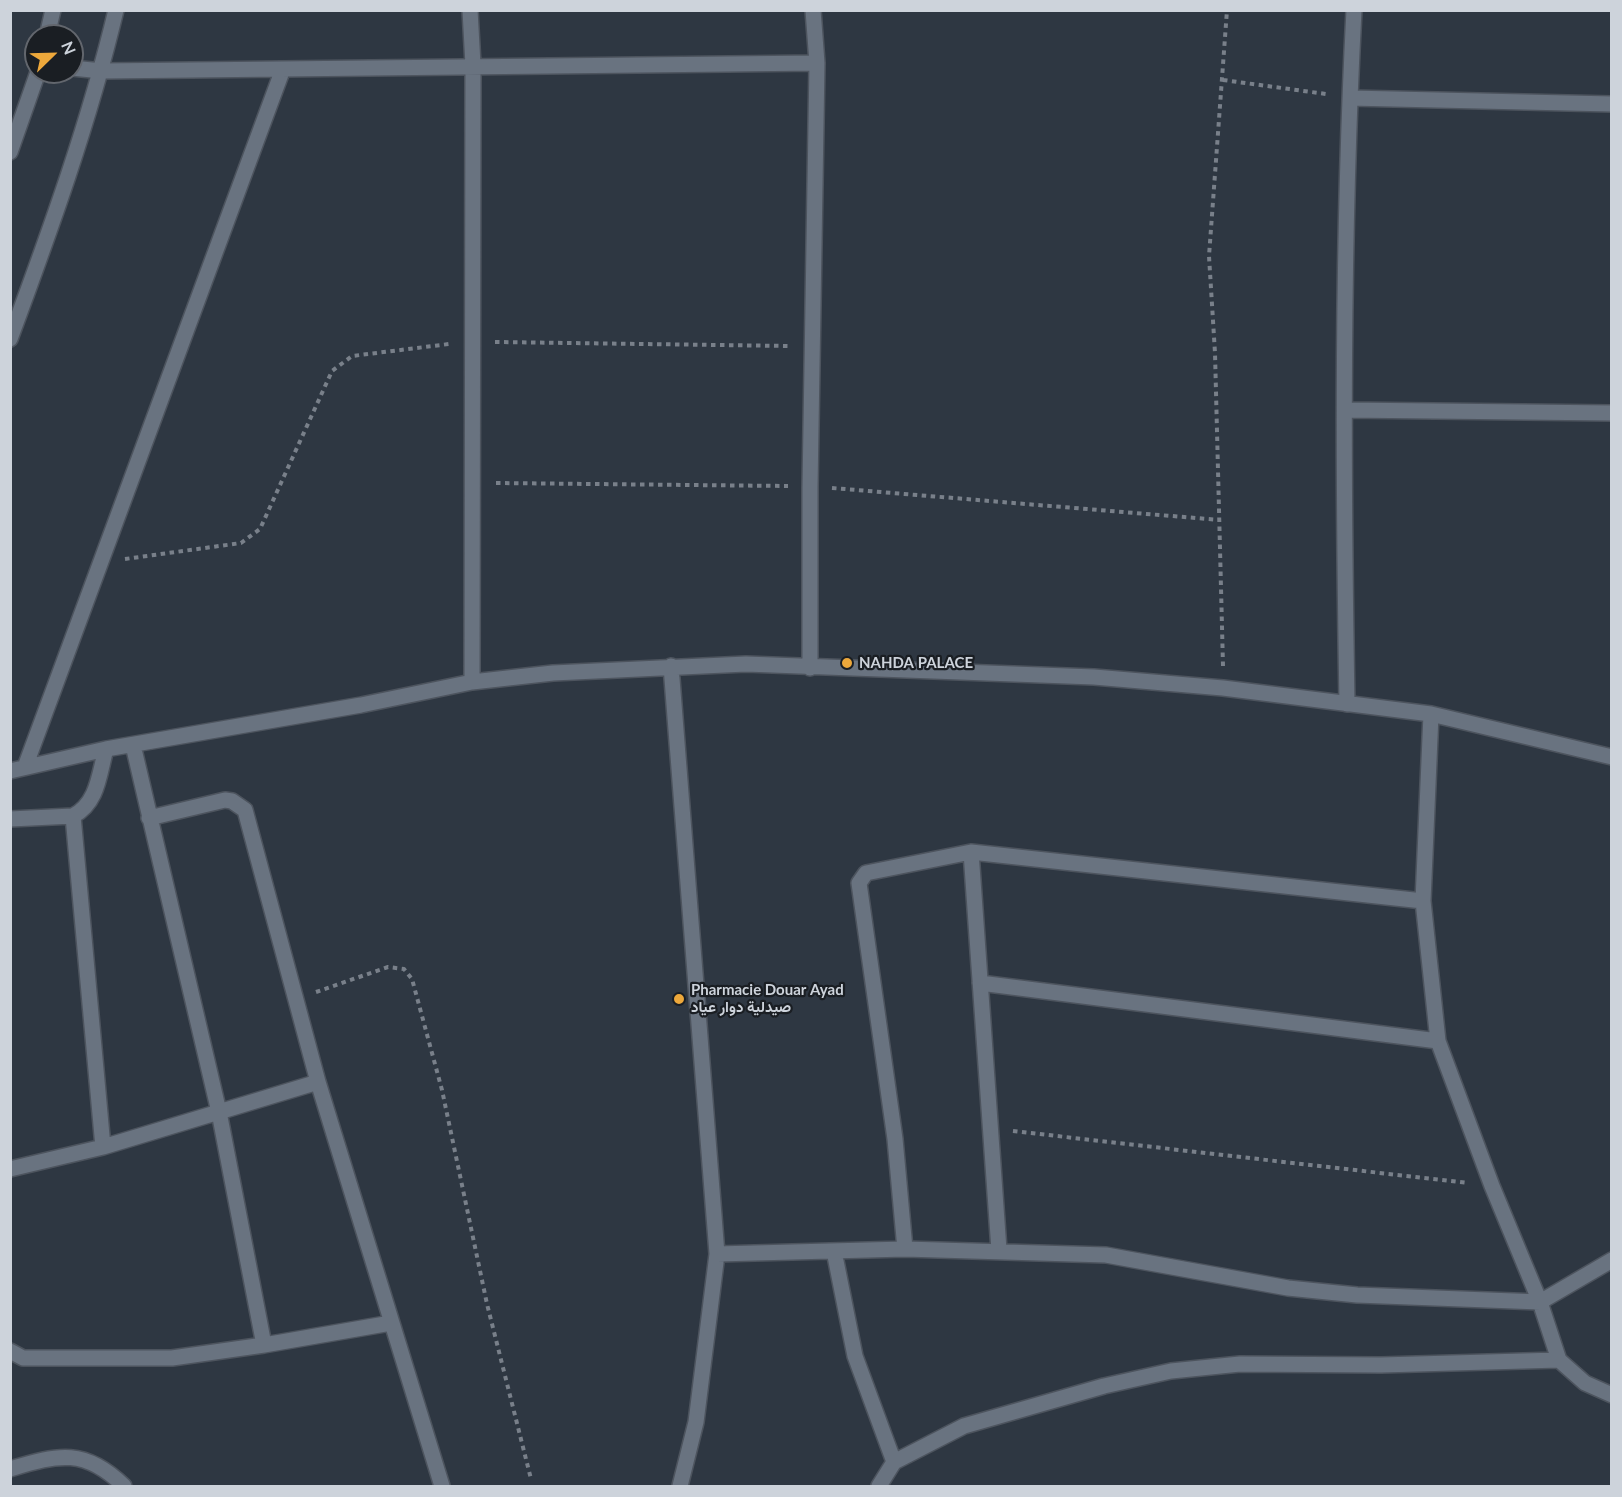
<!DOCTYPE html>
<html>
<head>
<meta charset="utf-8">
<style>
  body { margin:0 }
  #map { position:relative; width:1622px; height:1497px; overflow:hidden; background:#2e3742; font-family:Lato,sans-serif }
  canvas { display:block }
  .frame { position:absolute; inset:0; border:12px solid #cdd3db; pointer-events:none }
  .north { position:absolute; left:24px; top:24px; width:60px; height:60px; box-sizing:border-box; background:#1a1e23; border:2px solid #62666d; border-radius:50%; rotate:67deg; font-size:16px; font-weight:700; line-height:24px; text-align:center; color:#cdd3db }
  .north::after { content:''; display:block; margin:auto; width:21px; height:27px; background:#eda83b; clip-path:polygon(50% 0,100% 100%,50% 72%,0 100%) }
</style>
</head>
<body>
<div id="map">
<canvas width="1622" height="1497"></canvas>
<div class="frame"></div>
<div class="north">N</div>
</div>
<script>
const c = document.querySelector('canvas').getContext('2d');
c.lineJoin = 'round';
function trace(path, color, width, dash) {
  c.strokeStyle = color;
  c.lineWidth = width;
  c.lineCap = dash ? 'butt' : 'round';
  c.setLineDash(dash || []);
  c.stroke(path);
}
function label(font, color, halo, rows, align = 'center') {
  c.font = font + ' Lato,Vazirmatn,sans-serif';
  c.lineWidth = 4.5;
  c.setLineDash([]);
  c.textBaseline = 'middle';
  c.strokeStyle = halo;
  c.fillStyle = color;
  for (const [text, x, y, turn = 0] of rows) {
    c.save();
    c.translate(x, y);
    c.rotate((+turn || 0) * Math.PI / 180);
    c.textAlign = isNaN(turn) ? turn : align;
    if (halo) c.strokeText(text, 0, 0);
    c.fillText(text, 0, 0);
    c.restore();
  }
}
const minor = new Path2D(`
  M470 10 473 65 472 682
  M47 36 53 10
  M72 68 102 71 817 63
  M1350 98 1612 104
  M10 152 38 72
  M10 339C50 231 89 123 116 10
  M1346 410 1612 413
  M671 666 717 1254
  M810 668V487L817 63 813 10
  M1347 704C1343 473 1342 241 1354 10
  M1431 714 1423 901 1438 1041 1492 1186 1540 1302 1559 1360
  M133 745 219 1112 264 1345
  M25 767 283 69
  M10 771 106 749 361 705 472 682 553 673 746 664 1094 677 1223 688 1431 714 1612 757
  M73 816 103 1147
  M149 818 225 800 232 801 245 810 318 1082 442 1486
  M10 819 73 816C98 803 99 774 106 749
  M971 852 999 1250
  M980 983 1438 1041
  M10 1169 103 1147 318 1082
  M905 1249 895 1139 859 883 866 873 971 852 1423 901
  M834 1251 855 1356 894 1462
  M10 1351 23 1358H172L264 1345 391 1323
  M10 1469C59 1454 85 1448 124 1486
  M680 1486 696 1422 717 1254 905 1249 1106 1255 1288 1288 1357 1295 1540 1302 1612 1260
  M879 1486 894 1462 964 1426 1104 1386 1171 1371 1240 1364 1381 1365 1559 1360 1585 1383 1612 1395`);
trace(minor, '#4d545e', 18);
trace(new Path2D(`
  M1223 80 1326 94
  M495 342 791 346
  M496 483 788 486
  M832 488 1220 520
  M125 559 241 543 260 529 332 371 352 356 449 344
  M1223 666 1215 353 1209 256 1227 10
  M316 992 388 967 404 969 412 979 442 1090 487 1304 531 1479
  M1013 1131 1468 1183`), '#79808a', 4, [4.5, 4.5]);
trace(minor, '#697380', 15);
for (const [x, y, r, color] of [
  [847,663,6,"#eda83b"],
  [679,999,6,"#eda83b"]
]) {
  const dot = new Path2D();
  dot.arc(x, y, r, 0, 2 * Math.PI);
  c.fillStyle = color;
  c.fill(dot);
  trace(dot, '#1a1e23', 2);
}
label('bold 15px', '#cdd3db', '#1a1e23', [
  ["NAHDA PALACE",859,663],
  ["Pharmacie Douar Ayad",691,990],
  ["صيدلية دوار عياد",691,1007]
], 'left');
</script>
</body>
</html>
